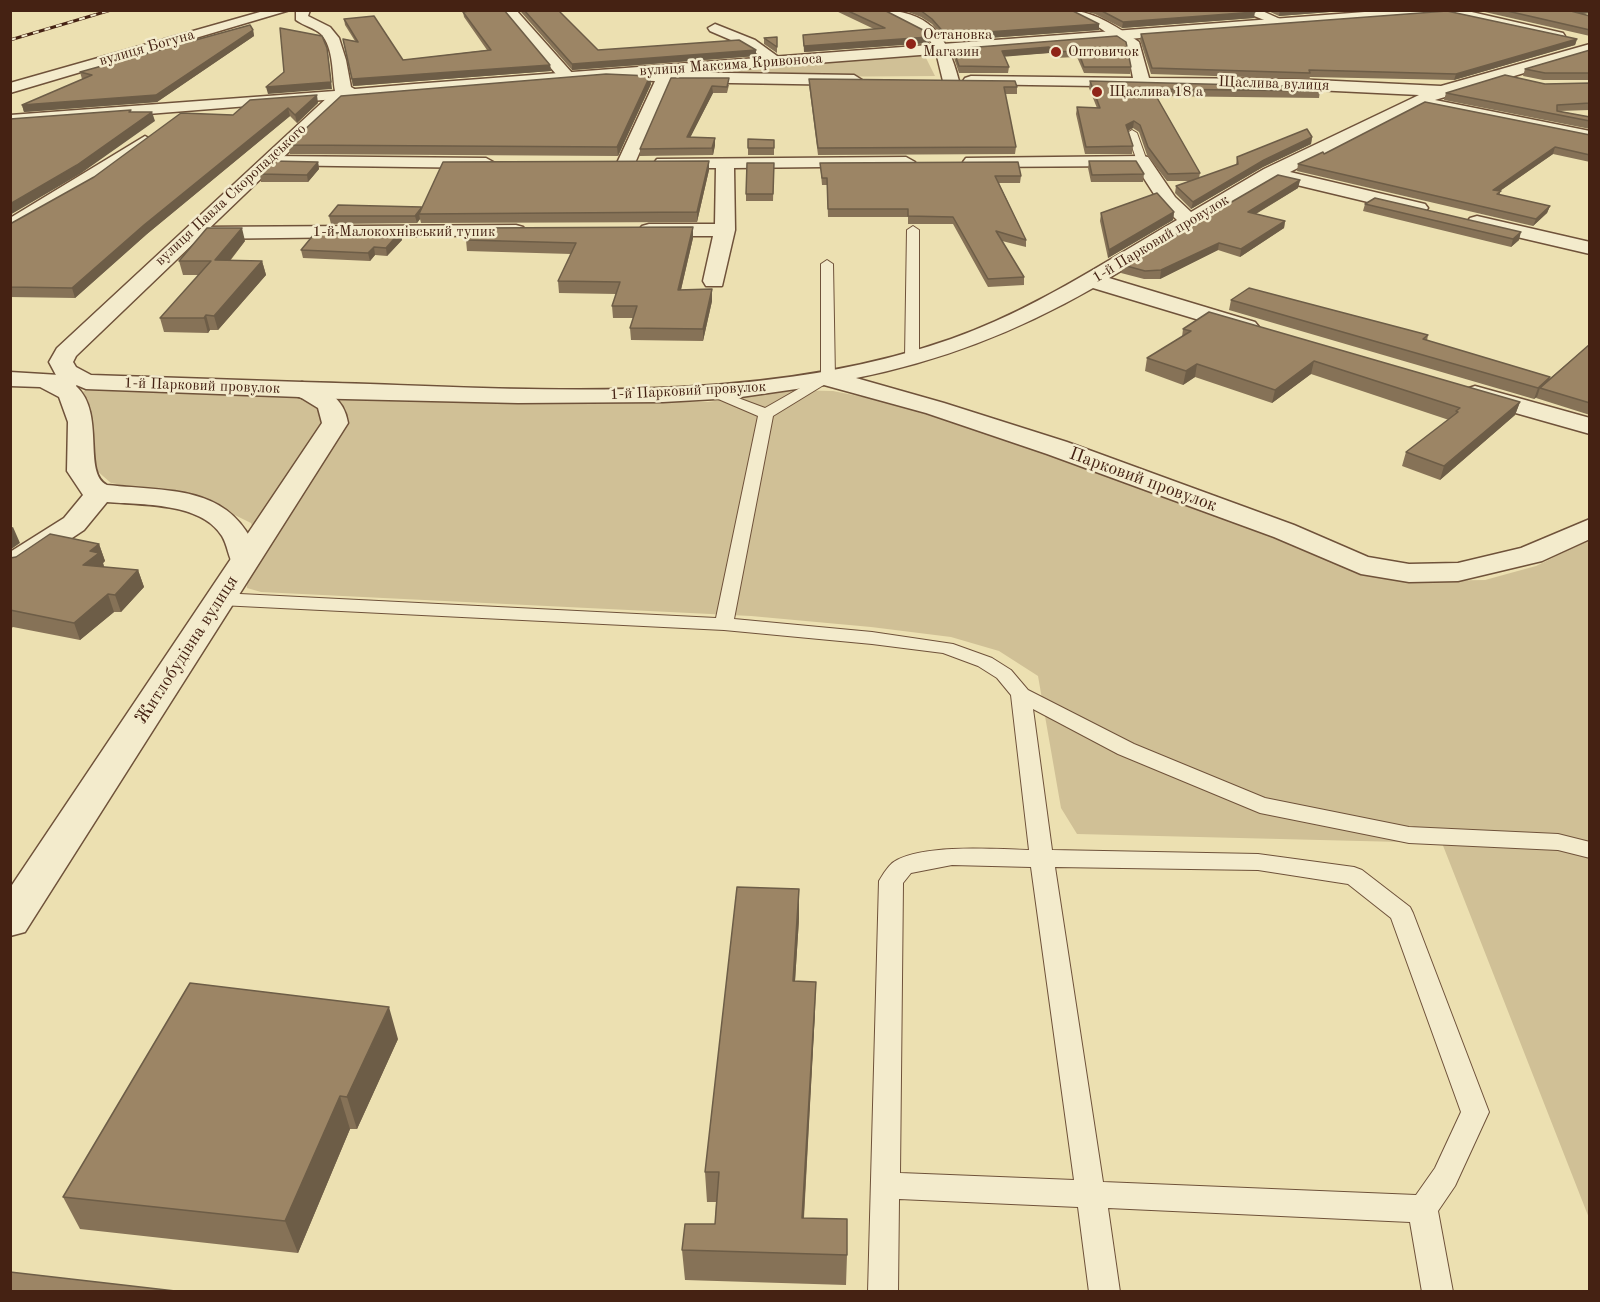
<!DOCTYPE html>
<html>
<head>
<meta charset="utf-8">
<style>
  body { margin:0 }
  #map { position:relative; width:1600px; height:1302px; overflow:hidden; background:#ece0b1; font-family:"Old Standard TT",serif }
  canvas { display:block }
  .frame { position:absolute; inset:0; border:12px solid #452213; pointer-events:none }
</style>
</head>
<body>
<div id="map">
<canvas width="1600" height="1302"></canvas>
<div class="frame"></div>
</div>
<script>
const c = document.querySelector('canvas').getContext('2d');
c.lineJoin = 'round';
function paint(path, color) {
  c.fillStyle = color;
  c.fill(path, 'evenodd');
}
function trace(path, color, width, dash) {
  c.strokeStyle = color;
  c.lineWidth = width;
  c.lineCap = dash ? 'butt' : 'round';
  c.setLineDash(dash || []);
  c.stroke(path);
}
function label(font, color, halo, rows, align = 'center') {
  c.font = font + ' "Old Standard TT",serif';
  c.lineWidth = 5;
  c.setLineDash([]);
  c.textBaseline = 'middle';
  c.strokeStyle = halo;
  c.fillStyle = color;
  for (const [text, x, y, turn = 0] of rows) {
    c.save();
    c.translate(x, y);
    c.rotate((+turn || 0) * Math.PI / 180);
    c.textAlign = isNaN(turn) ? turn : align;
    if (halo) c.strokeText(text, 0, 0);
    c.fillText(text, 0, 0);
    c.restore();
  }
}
paint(new Path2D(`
  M924 54 935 76 782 77 668 73Z
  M145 389 476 401 708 402 788 390 833 391 909 406 1177 499 1357 570 1422 581 1485 580 1536 566 1589 540V1218L1442 843 1077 834 1061 808 1038 676 999 651 951 637 871 627 751 616 261 592 247 588 246 579 263 555 251 523 208 502 182 495 111 483 89 464 79 394 86 390Z`), '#d0c096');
const service = new Path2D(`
  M1132 130 1137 133 1147 161 1146 163 1137 161 1127 133Z
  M913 226 919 230V358L912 362 905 358 907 230Z
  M827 260 833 264 835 378 773 416 734 619 872 632 953 644 992 658 1011 670 1028 690 1134 744 1265 798 1409 827 1558 834 1590 842V858L1558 850 1409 843 1260 813 1118 754 1033 709 1052 850 1258 854 1354 867 1362 870 1410 907 1413 913 1489 1112 1455 1186 1438 1211 1453 1292H1422L1410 1222 1108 1208 1120 1292H1089L1078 1207 899 1199 898 1292H868L879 881C883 874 890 863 897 860 927 844 995 849 1029 850L1011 695 997 678 978 666 943 653 872 644 724 630 220 605 211 599 220 593 716 618 758 416 702 392 709 388 714 389 765 408 821 376V264ZM952 865 1031 867 1074 1180 900 1173 903 883 911 873ZM1055 867 1258 870 1348 884 1391 918 1461 1112 1435 1168 1416 1195 1103 1182Z`);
const minor = new Path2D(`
  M267 10H290L10 93V83Z
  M296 10H310L308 16 330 27 339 38 346 60 351 87 363 94 361 97 10 125V115L335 91C332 74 334 48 321 34 315 28 304 26 296 20Z
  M502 10H516L573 74 575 77 573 80H561Z
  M877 10C929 10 947 34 959 81L957 84H945L943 81 935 48 926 35Z
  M1063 10C1093 10 1114 25 1139 42L1149 78 1294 79 1441 86 1590 44V53L1435 100 1590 131V141L1420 106 1290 172 1425 204 1428 208 1425 212 1418 214 1276 180 1109 278 1255 322 1259 327 1255 332H1239L1093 288C1018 331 942 361 856 378L944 403 1067 442 1294 525 1368 557 1409 564 1458 563 1521 548 1590 519V539L1542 561 1458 581 1409 582 1361 574 1274 537 1047 454 926 413 824 385 734 398 663 402 518 403 302 398 293 395 289 390 293 385 302 382C511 387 750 410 951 339 1031 311 1103 263 1177 220L1161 205 1136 166 972 167 963 162 966 158 1142 156 1148 157 1175 197 1191 212 1264 169 1419 95 1294 89 965 84 963 81 965 78 971 76 1133 78 1127 47 1100 28Z
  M1239 10H1260L1289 23 1282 27Z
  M1463 10 1563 33 1565 36 1558 40 1442 14 1440 11Z
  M715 24 755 40 784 61 776 66 745 46 710 31 708 28Z
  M606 71 854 75 862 80 854 85 670 82 635 163 626 168 617 163 655 81 600 79 598 76 600 73Z
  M145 136 154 141 151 145 17 231 10 233V218Z
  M269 156 486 158 495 163 486 168 263 165 260 161Z
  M906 157 915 162 912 166 734 168 735 230 722 286H706L703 281 713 236H649L642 234 639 230 642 226 649 224H715L716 168H663L654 163 657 159Z
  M1477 216 1590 242V254L1470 226 1467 222 1470 218Z
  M516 225 523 227 526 231 523 235 199 239 192 237 189 233 192 229 199 227Z
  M10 372 76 376 79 381 76 386C106 413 82 473 107 485 173 492 235 484 260 560L256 566 245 569 234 566C228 557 228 546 222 536 201 502 141 505 107 502L84 530 21 572 10 575V552L64 518 83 495 67 471 68 422 59 397 40 387 10 386Z
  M1475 386 1590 418V434L1466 399 1462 394 1466 389Z`);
const tertiary = new Path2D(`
  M1391 10H1458L1452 14 414 94 341 102 76 356 73 362 76 367 91 375 302 382C325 388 344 397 348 423L25 932 10 936V888L322 423 318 408 300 397 86 389 57 377 49 362 57 348 329 96 355 89 414 84Z`);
trace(service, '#6f523a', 2);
trace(minor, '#6f523a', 3);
trace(tertiary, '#6f523a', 3);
paint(service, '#f3ebcc');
paint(minor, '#f3ebcc');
paint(tertiary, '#f3ebcc');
const rail = new Path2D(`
  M10 40 111 10`);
trace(rail, '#452213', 3);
trace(rail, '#f3ebcc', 2, [6]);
paint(new Path2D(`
  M521 10H558L598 50H756V56L572 70 521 12Z
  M834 10H884L929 43 804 52 803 35 874 29Z
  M898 10H1071L1099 24V30L946 41 932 24 921 17 908 12Z
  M1078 10H1250L1254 18 1122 28 1095 14Z
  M1266 10H1355L1279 16Z
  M1476 10H1590V13L1581 14 1590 16V36Z
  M463 12 550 65 551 71 353 86 343 39 355 41 345 25 344 19 403 60 487 50 464 17Z
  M253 30 254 36 157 102 24 112 22 105 83 79H82L80 72Z
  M1141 34 1577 39 1575 45 1454 80 1310 77 1309 79 1151 74 1140 40Z
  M1117 36 1131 67 1130 74 1084 73 1077 57 1054 58 1049 53 1004 56 1009 67 1008 73H959L953 55V49Z
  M777 37V53L764 44V38Z
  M1590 50V80H1543L1523 76 1525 69Z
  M671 78 729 85 727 93H713L690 137 715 145 713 155 640 156V149Z
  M809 79 1017 87V94H1005L1016 147 1015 154 818 155 809 85Z
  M1090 81 1320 91 1319 98 1156 96 1200 173 1199 178 1236 165 1237 157 1312 137 1311 144 1263 167 1191 209 1175 193 1176 186 1191 181H1167L1147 155 1139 132 1133 128 1128 131 1133 146 1132 154H1085L1076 114 1077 107 1097 108 1089 88Z
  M1590 83V110L1559 111 1590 117V129L1444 100 1446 93 1545 84Z
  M651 84 618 156 290 154 288 145Z
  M318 103 297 123 290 116 147 234 75 298 10 297V224L233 115Z
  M1590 135V162L1553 154 1500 191V195L1550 206 1547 213 1533 226 1297 171 1298 164 1324 154Z
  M748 139 774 140V155H748Z
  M709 161V170L697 222 421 223 420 219 417 223 331 224 329 216 422 207Z
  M1089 161 1144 174 1143 182H1091L1088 168Z
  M318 162 319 169 308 182H261L260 174Z
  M774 163 773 201H746V194Z
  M820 163 1021 176 1020 183H999L1026 240V247L1002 241 1024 277V285L988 287 953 224H908V217H828L827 185H822Z
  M1300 180 1298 188 1256 214 1285 221 1284 228 1240 257 1218 250 1160 279H1144L1121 273 1123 265Z
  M1365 204 1519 240 1511 247 1363 211Z
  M1174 212 1173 220 1108 258 1100 221 1101 213Z
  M693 227V238L681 290 712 289V301L703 341 631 340 630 328 633 318H613L612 306 616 294 559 293 558 281 571 254 467 251 466 240Z
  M400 232 402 240 387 256 375 255 370 261 303 258 301 250Z
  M245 241 230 261H262L266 275 218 330H210L208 333 164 332 160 318 199 275H183L179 261Z
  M1231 300 1428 335 1427 341 1549 379 1590 344V415L1536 398 1537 397 1534 399 1229 310Z
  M1183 329 1520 402 1515 415 1440 480 1402 466 1406 452 1449 420 1311 374 1272 403 1195 377 1183 385 1145 371 1147 358 1182 337Z
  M99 544 105 561 103 563 104 567 138 570 144 587 121 612H114L80 640 13 627 10 629V558Z
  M799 919 795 981 815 1012 804 1218 847 1255 846 1285 685 1280 682 1250 715 1224 716 1202H707L705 1172Z
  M398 1039 357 1129H350L298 1253 80 1229 63 1197Z`), '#867257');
paint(new Path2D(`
  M1280 10H1355L1279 16Z
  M1564 10H1590V13L1562 16Z
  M1255 12 1254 18 1122 28 1123 22Z
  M1099 24V30L946 41V35Z
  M253 30 254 36 157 102 24 112 22 105Z
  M929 37V43L804 52V46Z
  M1577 39 1575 45 1454 80 1456 74Z
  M1049 47V53L1001 57 1002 51Z
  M756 50V56L572 70V64Z
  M328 54 332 89 268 94 266 87Z
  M550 65 551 71 353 86 352 79Z
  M650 76 651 84 618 156 617 147Z
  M712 86 713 93 687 144V137Z
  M317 95 318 103 297 123 295 115Z
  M288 108 290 116 147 234 75 298 72 288 144 225Z
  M152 112 155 121 80 174 10 215V204Z
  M1134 121 1133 128 1125 132 1126 125Z
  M1312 137 1311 144 1263 167 1191 209 1193 202 1264 160Z
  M715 138V145L713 155 712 148Z
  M1555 147 1553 154 1491 197 1493 190Z
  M709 161V170L697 222V212Z
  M318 162 319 169 308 182 307 175Z
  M1300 180 1298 188 1247 219 1248 212Z
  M1550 206 1547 213 1533 226 1536 219Z
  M423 207 419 214 420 219 417 223 415 216Z
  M1174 212 1173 220 1108 258 1109 250Z
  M1285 221 1284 228 1240 257 1241 249Z
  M693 227V238L678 302V290Z
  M242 228 245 241 219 274 215 260Z
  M400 232 402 240 387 256 386 248Z
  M1521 232 1519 240 1511 247 1513 239Z
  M1219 243 1218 250 1160 279 1161 270Z
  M374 247 375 255 370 261 368 253Z
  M262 261 266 275 218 330 214 316Z
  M712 289V301L703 341V329Z
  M206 315 210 330 208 333 204 318Z
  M1314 361 1311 374 1272 403 1275 390Z
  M1197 364 1195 377 1183 385 1186 371Z
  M1550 377 1546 389 1540 388 1537 397 1534 399 1538 388Z
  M1520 402 1515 415 1440 480 1444 466Z
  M13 527 20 543 10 550V528Z
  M99 544 105 561 103 563 105 570 83 565 90 551Z
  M138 570 144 587 121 612 115 595Z
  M108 594 114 612 80 640 74 623Z
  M799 889V919L793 1012V981Z
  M816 982 815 1012 802 1248V1218Z
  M389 1007 398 1039 357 1129 347 1097Z
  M340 1096 350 1129 298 1253 285 1221Z`), '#6d5d47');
const building = new Path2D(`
  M475 10H504L550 65 352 79 343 39 358 42 344 19 374 16 403 60 491 50 463 12Z
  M524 10H558L598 50 739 40 756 50 572 64Z
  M846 10H884L925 31 929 37 804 46 803 35 885 28Z
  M920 10H1071L1099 24 946 35 932 19Z
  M1100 10H1250L1255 12 1123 22Z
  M1503 10H1567L1590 16V30Z
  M1447 11 1577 39 1456 74 1309 70 1310 73 1152 68 1141 34Z
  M250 25 253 30 156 95 22 105 92 75 80 72Z
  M280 28 322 36 327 48 331 82 266 87 284 72Z
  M1117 36 1126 42 1131 67H1084L1078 51 1055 52 1049 47 1002 51 1009 67 959 66 953 49Z
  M777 37V47L764 38Z
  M1590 50V73H1545L1525 69Z
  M606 74 650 76 617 147 288 145 341 96Z
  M1505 75 1545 84 1590 83V103L1557 105V111L1590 117V121L1446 93Z
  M671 78H729L727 87 712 86 687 137 715 138 712 148 640 149Z
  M809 79 1015 81 1017 87H1004L1016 147 818 148Z
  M1090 81 1318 87 1320 91 1152 89 1200 173 1168 174 1148 147 1140 125 1134 121 1126 125 1133 146 1086 147 1077 107 1100 108Z
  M317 95 295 115 288 108 144 225 72 288 10 287V224L94 177 181 113 233 115 250 100Z
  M1425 102 1590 135V155L1555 147 1493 190 1501 191 1497 194 1550 206 1536 219 1298 164 1323 152 1324 154Z
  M131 110 129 112H152L77 165 10 204V119Z
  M1307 129 1312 137 1264 160 1193 202 1176 186 1238 164 1237 157Z
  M748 139 774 140V148H748Z
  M273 161 318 162 307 175 260 174Z
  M709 161 697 212 419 214 443 162Z
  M1089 161H1136L1144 174 1092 175Z
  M1018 162 1021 176H995L1026 240 996 231 1024 277 988 279 953 217 908 216V209H828L827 178H822L820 163Z
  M747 163H774L773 194H746Z
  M1278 175 1300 180 1248 212 1285 221 1241 249 1219 243 1161 270 1145 271 1123 265Z
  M1157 193 1174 212 1109 250 1101 213Z
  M1375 198 1521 232 1513 239 1365 204Z
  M338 205 422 207 415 216H329Z
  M693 227 678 290 712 289 703 329 630 328 637 306H612L620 282 558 281 576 243 466 240 473 228Z
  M207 228H242L215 260 262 261 214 316 206 315 204 318H160L211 261H179Z
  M400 232 386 248 374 247 368 253 301 250 315 233Z
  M1249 288 1428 335 1423 339 1550 377 1538 388 1231 300Z
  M1209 312 1520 402 1444 466 1406 452 1458 412 1456 411 1460 408 1314 361 1275 390 1197 364 1186 371 1147 358 1191 331 1183 329Z
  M1590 344V403L1540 388Z
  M50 534 99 544 90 551 99 553 83 565 138 570 115 595 108 594 74 623 10 610V558L16 557Z
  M737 887 799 889 793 981 816 982 802 1218 847 1219V1255L682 1250 685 1224H715L719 1172H705Z
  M190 983 389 1007 347 1097 340 1096 285 1221 63 1197Z
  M10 1272 184 1292H10Z`);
paint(building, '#9c8565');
trace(building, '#6d5d47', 1.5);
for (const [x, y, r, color] of [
  [911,44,6,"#8f2418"],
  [1056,52,6,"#8f2418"],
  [1097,92,6,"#8f2418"]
]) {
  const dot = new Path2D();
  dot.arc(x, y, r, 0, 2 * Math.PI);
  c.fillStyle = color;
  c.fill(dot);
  trace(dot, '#f3ebcc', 2);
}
label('15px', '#452213', '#f3ebcc', [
  ["Остановка",923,35],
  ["Магазин",923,52],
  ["Оптовичок",1068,52],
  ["Щаслива 18 а",1109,92]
], 'left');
label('15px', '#452213', '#f3ebcc', [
  ["вулиця Богуна",147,48,-16],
  ["вулиця Максима Кривоноса",731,65,-4],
  ["Щаслива вулиця",1274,84,2],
  ["вулиця Павла Скоропадського",231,195,-43],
  ["1-й Малокохнівський тупик",404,232],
  ["1-й Парковий провулок",1161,239,-31],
  ["1-й Парковий провулок",202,386,2],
  ["1-й Парковий провулок",688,391,-3]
]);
label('18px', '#452213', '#f3ebcc', [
  ["Парковий провулок",1143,480,20],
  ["Житлобудівна вулиця",187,650,-57]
]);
</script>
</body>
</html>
